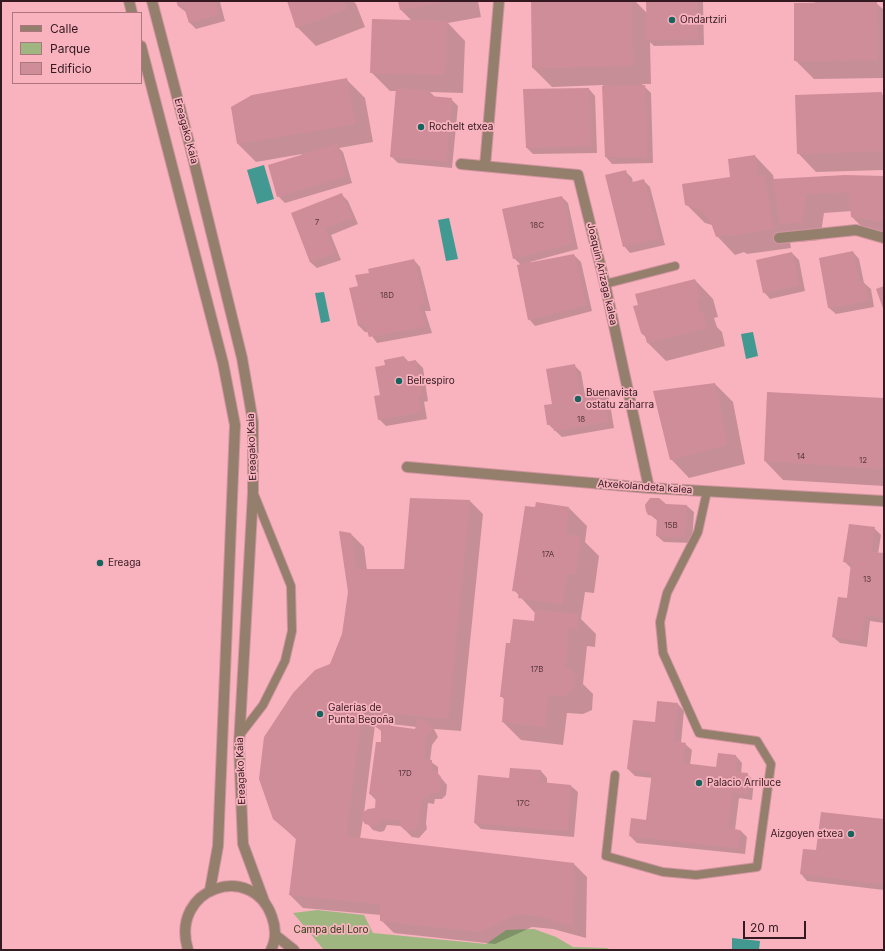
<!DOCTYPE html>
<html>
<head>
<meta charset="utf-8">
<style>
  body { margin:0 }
  #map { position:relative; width:885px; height:951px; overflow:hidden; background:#f8b3bf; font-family:Inter,sans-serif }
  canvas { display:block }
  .frame { position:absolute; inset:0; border:2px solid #341a20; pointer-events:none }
  .legend { position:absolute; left:12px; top:12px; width:130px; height:72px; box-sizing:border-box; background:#f8b3bf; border:1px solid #aa767f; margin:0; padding:5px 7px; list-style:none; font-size:12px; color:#341a20 }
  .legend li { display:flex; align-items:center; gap:8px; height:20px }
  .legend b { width:20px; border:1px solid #aa767f }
  .scale { position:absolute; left:743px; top:921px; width:63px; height:18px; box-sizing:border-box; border:2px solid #341a20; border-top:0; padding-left:5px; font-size:12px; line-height:14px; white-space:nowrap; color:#341a20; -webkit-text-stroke:3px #f8b3bf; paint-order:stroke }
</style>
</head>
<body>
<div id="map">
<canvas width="885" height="951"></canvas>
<div class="frame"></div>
<ul class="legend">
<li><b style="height:5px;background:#937f6b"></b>Calle</li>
<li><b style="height:11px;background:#9fb681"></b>Parque</li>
<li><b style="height:11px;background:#cf8d99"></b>Edificio</li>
</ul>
<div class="scale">20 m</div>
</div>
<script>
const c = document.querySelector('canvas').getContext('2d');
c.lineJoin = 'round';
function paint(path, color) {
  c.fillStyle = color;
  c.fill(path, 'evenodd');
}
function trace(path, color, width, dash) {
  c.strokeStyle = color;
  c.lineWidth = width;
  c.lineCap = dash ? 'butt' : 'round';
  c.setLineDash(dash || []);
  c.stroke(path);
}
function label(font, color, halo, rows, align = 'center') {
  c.font = font + ' Inter,sans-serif';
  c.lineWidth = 3.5;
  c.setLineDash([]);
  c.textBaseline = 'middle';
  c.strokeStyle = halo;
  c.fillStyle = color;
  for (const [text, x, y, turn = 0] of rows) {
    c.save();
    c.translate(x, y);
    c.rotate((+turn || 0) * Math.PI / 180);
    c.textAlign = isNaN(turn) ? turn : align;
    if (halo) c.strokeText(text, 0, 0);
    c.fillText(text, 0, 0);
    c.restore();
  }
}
paint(new Path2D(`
  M317 910 364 915 373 933 486 944 506 930 534 929 556 937 573 947 607 948 610 950H324L293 913Z`), '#9fb681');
paint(new Path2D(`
  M264 165 274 199 257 204 247 170Z
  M449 218 458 259 446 261 438 220Z
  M324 292 330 321 321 323 315 293Z
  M753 332 758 356 746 359 741 334Z
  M732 938 760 941 759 950H732Z`), '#429991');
paint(new Path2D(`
  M177 1H224L220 2 225 21 196 29 190 23 186 12 178 6Z
  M288 1H353L356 4 365 27 316 46 297 27Z
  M399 1H478L481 17 448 23 465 41 463 93 430 92 436 98 451 99 458 106 452 168 398 163 391 156 397 91H390L371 72 412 21 401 10Z
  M532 1H635L647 13V1H703L704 45 654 46 650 42 651 84H642L651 93 653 163 612 164 606 157 603 85 552 87 533 68Z
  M811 1H879L875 2 884 10V78L814 79 795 60 819 4Z
  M347 80 365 98 373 142 339 148 343 152 352 183 285 203 278 196 302 154 256 162 238 144Z
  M589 89 595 96 597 153 533 154 527 148Z
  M881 93 884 96V170L816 172 798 153Z
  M755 156 773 175 774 180 884 177V237L871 236 852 217V211L824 213 820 240 800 242 788 231 791 248 747 254 744 252 735 255 717 236 712 225 705 223 686 204 731 178Z
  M625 171 632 178 633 183 643 180 650 187 665 245 630 253 624 246Z
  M342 195 348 201 358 224 331 235 341 260 317 268 310 262 292 214Z
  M562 197 568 203 578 249 530 262V264L574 255 581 262 592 311 535 326 529 319 521 265 514 258Z
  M853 252 859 259 864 283 871 289 874 307 836 314 829 308Z
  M792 253 799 260 805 291 770 299 764 292Z
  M414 260 420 267 431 311H425L432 333 377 343 369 332H365L359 326 360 287 371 274Z
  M695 280 713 299 718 317 714 318 717 327 722 332 725 346 666 361 648 343 647 338 641 333Z
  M404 357 409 362 416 361 423 368 428 401 424 402 427 419 386 426 379 419 386 366Z
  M574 365 581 372 585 395 602 392 609 398 614 428 562 437 548 424 553 405Z
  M715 384 733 402 745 464 689 478 671 459Z
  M768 393 884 399V486L783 480 765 461Z
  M470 501 483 514 461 731 434 729 438 737 432 745 430 761 438 767V774L447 785 446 795 442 799H435L434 804 428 803 426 823 427 829 419 838 412 837 401 826 387 825 384 831 380 832 373 830 363 819 360 839 574 864 587 877 586 938 553 929 532 927 495 944 394 933 381 920V915L303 908 290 895 297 840 274 819 343 634 349 592 351 534 364 547 367 570H404ZM390 724 417 727 416 730 391 727ZM375 725 382 732V743L370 794 376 800V809L364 813Z
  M687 506 694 512 692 543 664 542 657 536 658 521 649 514Z
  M569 508 587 526 585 542 599 556 594 593 585 592 581 619 596 634 595 647 587 646 583 684 593 694 592 710 583 714 567 713 563 745 521 740 503 722 505 700 502 697 511 644 535 622 536 614 514 590Z
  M874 528 881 535 878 554H884V623L870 621 867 647 840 643 833 637 847 599 852 569 844 561Z
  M678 704 684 711 681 743 685 744 692 750 690 765 717 768 736 756 742 763 741 774H747L754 781 752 800 739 798 735 830H740L747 837 745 854 637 843 630 836 647 821 652 778 635 776 628 769 656 723Z
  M541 771 547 778V784L571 786 578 792 574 837 481 829 475 823 510 779Z
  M822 813 884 820V890L807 881 801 874 817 852Z`), '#0003');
paint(new Path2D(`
  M176 1H215L219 14 189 23 183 4 178 6Z
  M287 1H344L347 9 296 28Z
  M398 1H445V2L400 10Z
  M531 1H631L633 66 532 68Z
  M646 1H697L698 39 647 40Z
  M877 2 878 60 794 61V3Z
  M372 19 447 21 445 75 370 73Z
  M347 78 355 124 237 144 231 107 252 95Z
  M645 85 647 157H605L602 86Z
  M396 88 430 91V96L452 98 446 161 390 157Z
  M589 88 591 146 526 148 523 89Z
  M882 92 884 151 797 154 795 95Z
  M337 144 346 176 277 197 268 165Z
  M755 155 758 176 764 175 773 229 728 236 725 234 716 237 710 220 699 209 685 205 682 184 730 177 728 159Z
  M626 170 629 183 644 179 659 238 623 247 605 175Z
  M845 175 884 176V222L851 217 849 192 806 194 802 222 780 224 773 179Z
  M342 193 352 218 325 228 335 253 310 262 291 213Z
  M562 196 572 243 513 259 502 209Z
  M853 251 859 283 864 282 868 301 828 308 819 258Z
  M792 252 799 285 763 293 756 260Z
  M574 254 586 305 528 320 517 265Z
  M414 259 425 305H419L426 326 369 337 365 325 358 326 349 288 358 286 355 275 369 273 368 269Z
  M695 279 700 298 696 299 700 313 703 312 707 328 647 343 644 332 641 333 633 306 638 305 635 294Z
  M884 286V311L876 289Z
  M404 356 405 362 416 360 422 395 418 396 421 412 378 420 374 396 380 395 375 367 385 365 384 360Z
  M575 364 580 394 603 391 608 422 554 431 553 424 547 425 544 405 552 404 546 369Z
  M715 383 727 445 670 460 653 391Z
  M767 392 884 398V469L764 461Z
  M410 498 470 500 448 719 362 710 346 836 574 863 573 926 539 916 518 914 482 932 380 921V904L289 895 296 838 273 819 259 779 264 737 293 693 315 670 330 664 342 634 348 592 339 531 351 533 356 569H404Z
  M650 498H659L666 504 687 505 685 537 656 536 657 516 648 515 646 511 645 505Z
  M536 502 569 507 565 534 581 537 575 575 567 574 562 604 518 598 519 592 512 591 525 506 535 507Z
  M849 524 875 527 871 552 884 553V618L864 615 861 641 832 637 838 597 847 598 851 563 843 562Z
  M535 610 578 614 577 629 569 628 565 666 575 675 573 691 564 696 548 695 545 727 502 722 504 697H500L506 643H510L513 619 534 621Z
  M657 701 678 703 674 741 686 743 683 763 716 767 718 753 736 755 735 772 748 773 746 794 732 792 728 828 740 830 738 848 629 836 631 818 646 820 652 772 627 769 633 720 655 722Z
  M382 714 385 721V725L415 729 418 719 424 720 430 724 432 730 425 738 424 759 432 760 431 771H436L441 777 440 789 435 793H429L428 798 422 797 419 815 421 822 412 831 405 830 399 825 400 820 380 819 378 824 373 826 365 824 362 820V813L368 809 375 808 376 795 369 794 376 742H381V730L374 726 371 720 374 715Z
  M510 768 541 770 540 782 571 785 567 831 474 823 478 775 509 778Z
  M821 812 884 819 883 884 800 874 803 849 816 850Z`), '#cf8d99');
const lane = new Path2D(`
  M605 284 675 266
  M239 736 263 705 285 661 292 631 291 586 254 494
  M615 775 606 856 663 872 696 875 757 867 771 764 757 741 699 733 663 653 660 622 667 593 698 532 707 491`);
const street = new Path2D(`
  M129 1 132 13
  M152 1 191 150 242 358 253 422V493L239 745 243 844 264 901
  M141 46 223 363 235 425 218 846 210 890
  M461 164 578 175 605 284 649 488
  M485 166 499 1
  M779 238 856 230 884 238
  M407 467 649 488 884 501
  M275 935 294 950
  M188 950C169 887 253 861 272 917 276 928 276 940 271 950`);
trace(lane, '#d1949f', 10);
trace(street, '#d1949f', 12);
trace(lane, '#937f6b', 8);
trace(street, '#937f6b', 10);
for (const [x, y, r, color] of [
  [672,20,4,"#17645e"],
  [421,127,4,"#17645e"],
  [399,381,4,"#17645e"],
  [578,399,4,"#17645e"],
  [100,563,4,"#17645e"],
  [320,714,4,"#17645e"],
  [699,783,4,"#17645e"],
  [851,834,4,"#17645e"]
]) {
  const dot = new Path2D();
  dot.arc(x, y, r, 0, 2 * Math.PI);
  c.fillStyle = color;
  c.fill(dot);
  trace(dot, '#f8b3bf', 1.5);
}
label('8px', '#5b373e', null, [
  ["7",317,223],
  ["18C",537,226],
  ["18D",387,296],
  ["18",581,420],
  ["14",801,457],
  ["12",863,461],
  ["15B",671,526],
  ["17A",548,555],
  ["13",867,580],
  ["17B",537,670],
  ["17D",405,774],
  ["17C",523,804]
]);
label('10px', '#341a20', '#f8b3bf', [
  ["Ondartziri",680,20],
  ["Rochelt etxea",429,127],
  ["Belrespiro",407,381],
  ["Buenavista",586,393],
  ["ostatu zaharra",586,405],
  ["Ereaga",108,563],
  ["Galerías de",328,708],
  ["Punta Begoña",328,720],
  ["Palacio Arriluce",707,783],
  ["Aizgoyen etxea",843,834,"right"]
], 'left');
label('10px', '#341a20', '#f8b3bf', [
  ["Ereagako Kaia",186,131,75],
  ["Joaquin Arizaga kalea",602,274,77],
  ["Ereagako Kaia",252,447,-92],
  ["Atxekolandeta kalea",645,487,4],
  ["Ereagako Kaia",241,771,-92]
]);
label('10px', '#2b3b10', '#f8b3bf', [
  ["Campa del Loro",331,930]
]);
</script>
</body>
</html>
